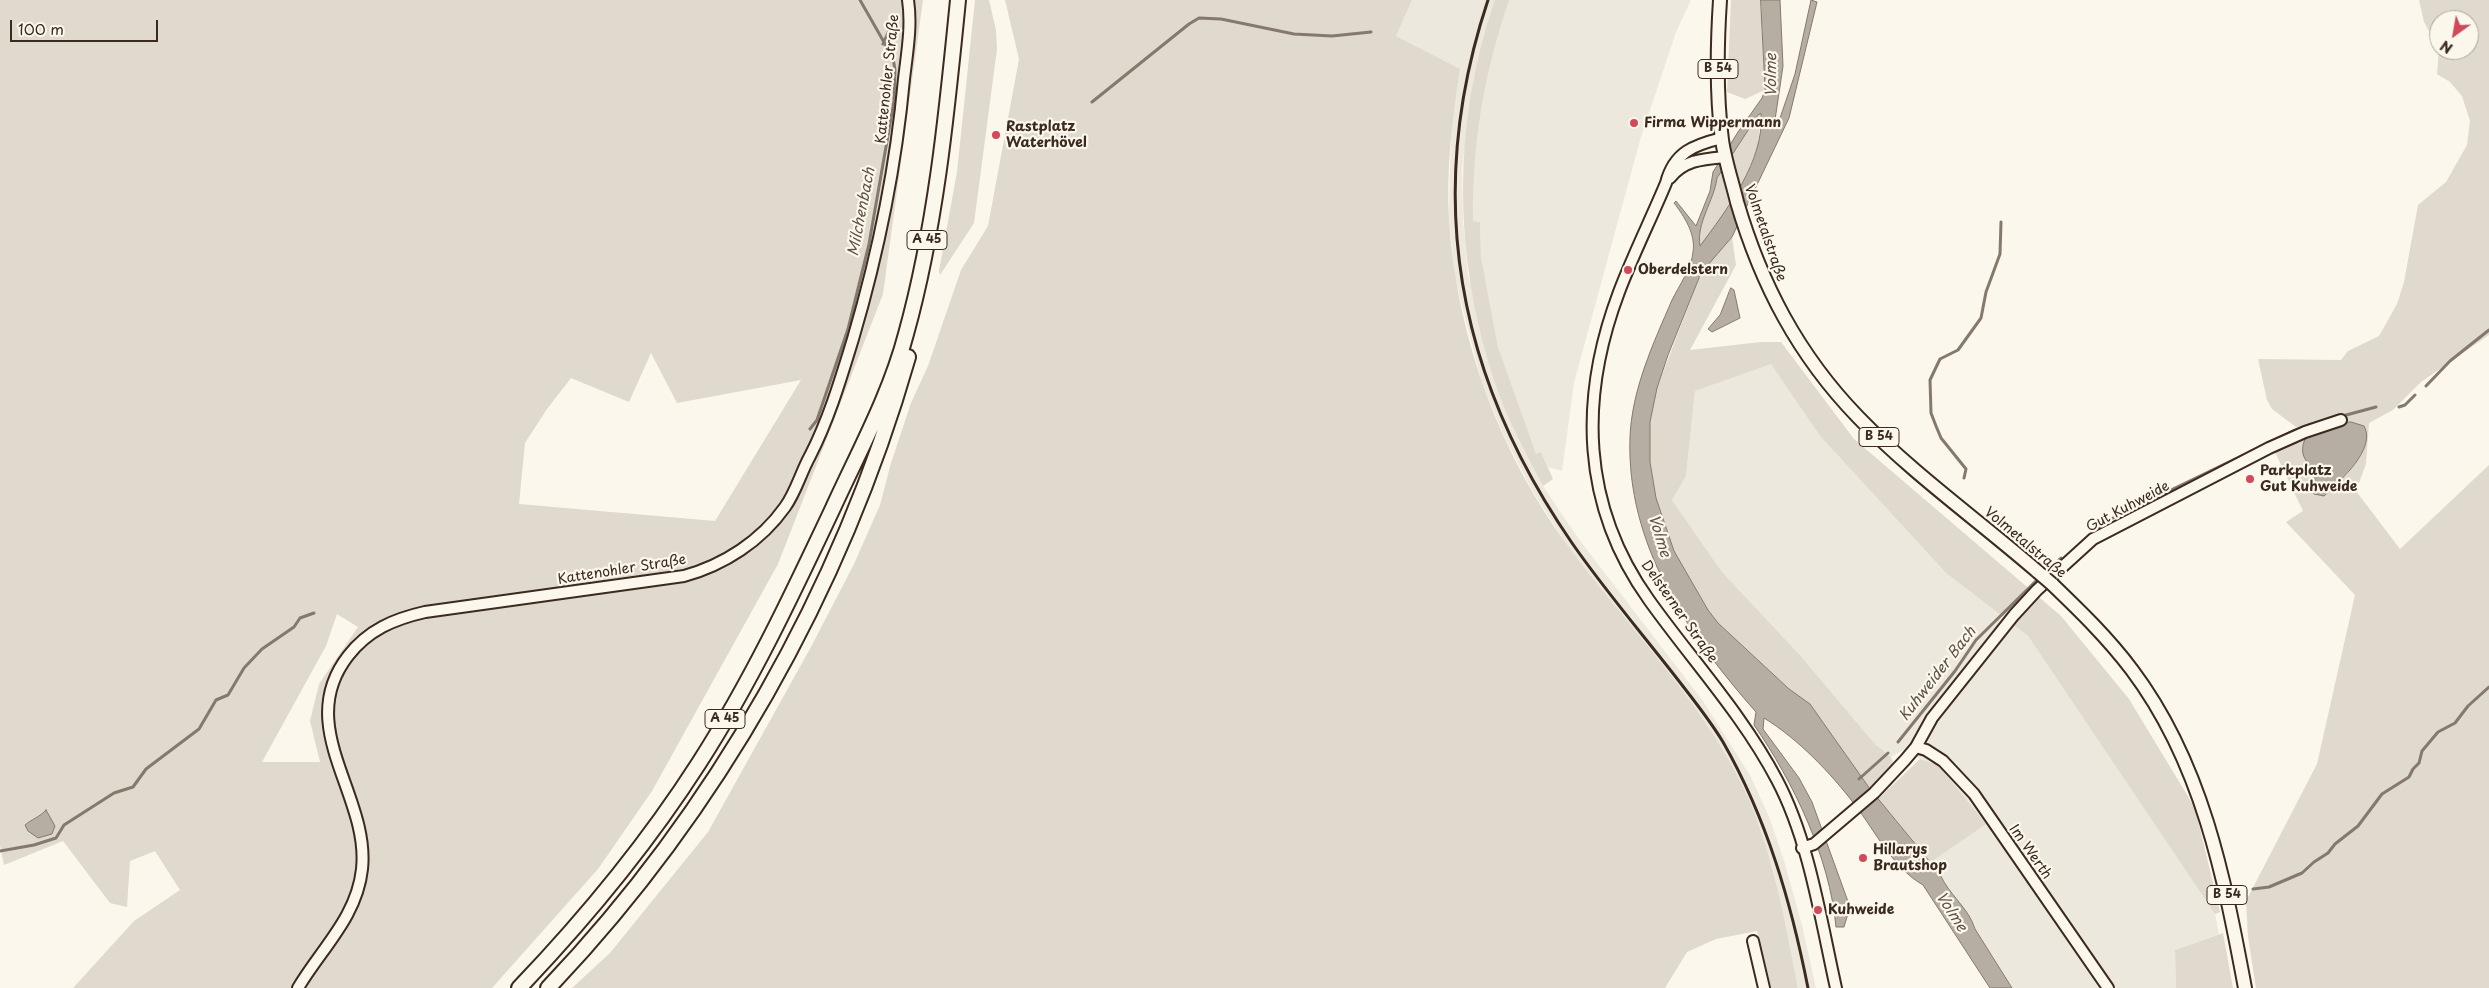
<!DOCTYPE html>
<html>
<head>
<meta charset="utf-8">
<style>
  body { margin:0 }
  #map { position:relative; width:2489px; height:988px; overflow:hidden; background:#fbf7ec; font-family:"Playpen Sans",sans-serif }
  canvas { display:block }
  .north { position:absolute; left:2429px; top:10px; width:50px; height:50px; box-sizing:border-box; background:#fbf7ec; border:1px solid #aea59a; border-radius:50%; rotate:212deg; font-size:14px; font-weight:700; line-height:20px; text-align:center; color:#3b2a1e }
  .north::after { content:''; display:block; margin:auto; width:18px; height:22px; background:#d1495b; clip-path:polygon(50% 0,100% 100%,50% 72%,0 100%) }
  .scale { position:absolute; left:10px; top:20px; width:148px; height:22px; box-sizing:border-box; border:2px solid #3b2a1e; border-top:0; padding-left:6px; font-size:15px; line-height:18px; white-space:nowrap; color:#3b2a1e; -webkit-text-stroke:4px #fbf7ec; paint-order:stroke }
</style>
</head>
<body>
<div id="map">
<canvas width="2489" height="988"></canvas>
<div class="north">N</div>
<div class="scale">100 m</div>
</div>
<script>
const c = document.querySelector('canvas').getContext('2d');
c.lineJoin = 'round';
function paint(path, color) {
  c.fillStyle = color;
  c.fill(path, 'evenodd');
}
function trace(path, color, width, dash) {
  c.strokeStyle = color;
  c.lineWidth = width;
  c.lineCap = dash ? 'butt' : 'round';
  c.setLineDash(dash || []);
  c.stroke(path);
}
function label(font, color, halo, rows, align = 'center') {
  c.font = font + ' "Playpen Sans",sans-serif';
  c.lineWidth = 4.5;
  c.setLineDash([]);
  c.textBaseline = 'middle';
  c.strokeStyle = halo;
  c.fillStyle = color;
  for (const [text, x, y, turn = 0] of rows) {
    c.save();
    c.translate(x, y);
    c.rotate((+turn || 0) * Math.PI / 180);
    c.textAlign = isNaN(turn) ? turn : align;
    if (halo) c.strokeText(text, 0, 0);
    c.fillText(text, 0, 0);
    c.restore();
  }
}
paint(new Path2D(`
  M1412 0H1691L1676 32 1641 137 1627 188 1574 383 1562 471 1548 467 1541 452 1536 455 1498 347 1481 257 1480 222 1473 221 1472 174 1478 121 1485 81 1474 76 1462 169 1463 221 1468 275 1515 432 1543 486 1578 538 1703 701 1751 777 1770 819 1785 864 1802 925 1816 988H1798L1773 869 1759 824 1694 708 1568 547 1532 490 1504 436 1482 383 1455 278 1449 219 1450 165 1452 116 1460 70 1396 36Z
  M1771 363 1820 436 1946 573 2028 636 2215 914 2219 934 2175 950 2176 988H2012L1975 929 1972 920 1944 883 1940 874 1931 862 1985 824 1938 765 1920 759 1904 750 1891 757 1875 744 1799 654 1722 572 1672 500 1686 476 1695 391Z`), '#ede8dd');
paint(new Path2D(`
  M0 0H923L883 294 778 564 652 791 598 869 492 988H73L134 921 180 890 155 851 130 861 127 907 110 903 63 841 4 865 0 845ZM651 353 677 403 801 380 715 521 519 504 525 443 547 409 571 378 629 402ZM337 614 358 627 319 684 310 721 320 762H262L326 646Z
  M975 0H989L996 30 997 49 974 223 940 275 939 271 957 172Z
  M1005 0H1412L1396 36 1460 69C1452 119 1446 171 1449 221 1457 338 1500 456 1571 550 1626 624 1700 700 1741 783 1773 847 1784 919 1798 988H1771L1757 931 1716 939 1687 952 1665 988H572L610 953 708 832 811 647 854 564 880 505 891 463 911 403 928 366 961 270 988 226 1019 59Z
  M1495 0H1509C1484 74 1472 142 1473 221L1480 222 1481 257 1498 347 1536 454 1541 452 1553 479 1543 486C1525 452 1506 417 1494 380 1453 255 1452 124 1495 0Z
  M1731 0H1761L1765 90 1745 99 1727 92Z
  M2419 0H2489V335L2421 382 2393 410 2369 423 2366 464 2356 491 2400 549 2489 465V988H2256L2248 937 2246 901 2317 764 2355 595 2286 522 2303 511 2275 452 2300 430 2272 409 2267 400 2258 359 2341 360 2348 351 2379 336 2397 304 2404 282 2418 205 2446 182 2467 145 2470 121 2462 96 2450 82 2437 74 2439 50H2469V20H2439V49L2424 22ZM2306 437 2361 454 2347 475 2324 496 2313 482 2315 478 2302 450Z
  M1758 114 1761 115 1758 147 1746 176 1716 228 1700 246C1695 225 1714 200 1717 178Z
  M1732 237 1736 265 1690 350 1761 342H1781L1854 439 2061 616 2129 699 2195 808 2220 912 2215 914 2028 636 1946 573 1820 436 1771 364 1695 391 1686 476 1672 500 1722 572 1799 654 1875 744 1891 757 1893 762 1870 789 1810 704 1789 689 1718 623 1708 610 1674 551 1656 498 1650 462V422L1657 388 1701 273Z
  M1920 759 1938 765 1986 824 1931 862 1878 799Z
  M2223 933 2233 988H2176L2175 950Z`), '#dfd9ce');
const water = new Path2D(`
  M1761 0H1780L1783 66 1775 120 1779 121 1795 74 1811 0 1817 2 1789 118 1732 237 1701 273 1668 355 1657 388 1650 422V462L1656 498 1674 551 1708 610 1718 623 1789 689 1810 704 1870 789 1940 874C1948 894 1969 908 1975 929L2012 988H1990L1923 885C1892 867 1876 832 1855 805 1830 772 1798 739 1764 718L1763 729 1799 778 1812 802 1850 907 1844 927H1836C1830 858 1793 781 1754 725L1756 712C1688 635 1626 544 1630 437 1632 389 1653 344 1672 300 1679 286 1692 267 1693 252 1696 234 1684 216 1674 203L1676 201 1696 226 1710 191 1713 172 1738 132 1762 98 1765 90ZM1761 114C1765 160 1726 211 1700 246 1696 223 1714 201 1717 178L1758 115Z
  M1731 288 1734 290 1740 318 1712 332 1708 329 1720 315Z
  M2351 422 2364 426C2377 449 2339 482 2324 496L2314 494C2311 487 2315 484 2315 478 2314 463 2295 460 2306 437L2343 423Z
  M46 810 55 826 52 834 38 838 28 831 25 825C32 819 40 817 46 810Z`);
paint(water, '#b6aea2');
trace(water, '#85796d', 1);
trace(new Path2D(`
  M883 44 895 18
  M1092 102 1189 24 1199 18 1221 19 1294 34 1332 36 1371 32
  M2426 386 2450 361 2489 330
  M2399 407 2405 405 2415 395
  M2309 425 2376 407
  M810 429 817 420 848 329 869 244 894 101 895 70 893 58 860 0
  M1964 478 1966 469 1941 438 1936 426 1931 413 1930 380 1940 359 1958 350 1981 318 1986 292 2000 254 2001 222
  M2095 529 2111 519 2295 430
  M2045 573 2061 558
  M1898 742 1955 671 1976 640 2040 577
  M1859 779 1888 753
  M0 851 34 845 56 838 64 825 114 793 133 787 146 769 199 729 216 700 228 695 244 668 262 649 294 627 300 618 314 613
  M2253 889 2269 887 2302 873 2314 862 2328 853 2335 844 2358 826 2382 794 2409 777 2413 769 2419 763 2422 751 2438 732 2455 723 2468 706 2489 687`), '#85796d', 3);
const minor = new Path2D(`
  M1722 138C1694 145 1674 152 1666 183 1651 219 1633 255 1619 292 1579 398 1581 505 1649 600 1691 659 1743 715 1777 780 1809 840 1821 921 1836 988
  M1670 178C1684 160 1703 159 1725 157
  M1916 747 1926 750 1943 761 1974 794 2108 988
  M1802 848 1814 844 1874 793 1905 760 1916 747 1932 718 2014 615 2037 590 2093 539 2269 448 2305 432 2341 420
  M1753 941 1764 988
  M298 988C321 949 357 917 362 869 370 795 293 727 348 656 368 630 394 619 425 612L684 576C724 565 761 541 785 507 796 492 801 472 810 456 829 419 841 378 853 339 878 254 896 167 904 79 907 53 912 26 908 0`);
const major = new Path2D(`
  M1720 0C1717 46 1716 94 1722 140 1725 161 1732 181 1737 202 1761 284 1798 355 1858 417 1913 474 1978 520 2038 572
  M2052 584C2080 611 2108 638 2132 670 2202 763 2224 876 2245 988`);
const highway = new Path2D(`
  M519 988C585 919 647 844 699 763 751 682 792 595 833 508 859 451 890 395 906 334 936 226 947 111 958 0
  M548 988C716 812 841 591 908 357`);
trace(minor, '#3b2a1e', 14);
trace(major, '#3b2a1e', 16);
trace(highway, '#3b2a1e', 18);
trace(minor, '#fbf7ec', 10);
trace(major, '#fbf7ec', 12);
trace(highway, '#fbf7ec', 14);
trace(new Path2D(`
  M1488 0C1423 195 1456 375 1572 543 1606 592 1645 637 1682 685 1696 703 1711 722 1723 742 1767 819 1791 902 1808 988`), '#3b2a1e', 3);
const majorBridge = new Path2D(`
  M2038 572 2052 584`);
trace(majorBridge, '#3b2a1e', 16, []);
trace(majorBridge, '#fbf7ec', 12);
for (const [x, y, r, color] of [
  [1634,123,5,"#d1495b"],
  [996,135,5,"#d1495b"],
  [1628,270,5,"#d1495b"],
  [2250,479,5,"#d1495b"],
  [1863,858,5,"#d1495b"],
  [1818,910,5,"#d1495b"]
]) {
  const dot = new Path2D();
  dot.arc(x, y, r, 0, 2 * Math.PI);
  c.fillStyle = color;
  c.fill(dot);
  trace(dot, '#fbf7ec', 2);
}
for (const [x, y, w] of [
  [1718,69,40],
  [927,240,40],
  [1879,437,40],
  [725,719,40],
  [2227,895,40]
]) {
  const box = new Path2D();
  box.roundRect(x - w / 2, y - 9.5, w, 19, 4);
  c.fillStyle = '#fbf7ec';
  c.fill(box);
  trace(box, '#3b2a1e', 1);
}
label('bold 12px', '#3b2a1e', null, [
  ["B 54",1718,69],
  ["A 45",927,240],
  ["B 54",1879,437],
  ["A 45",725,719],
  ["B 54",2227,895]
]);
label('14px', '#3b2a1e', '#fbf7ec', [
  ["Kattenohler Straße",888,79,-84],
  ["Volmetalstraße",1765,233,71],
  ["Gut Kuhweide",2128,507,-28],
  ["Volmetalstraße",2025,543,40],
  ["Kattenohler Straße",622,570,-9],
  ["Delsterner Straße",1679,612,55],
  ["Im Werth",2030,852,55]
]);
label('bold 14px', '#3b2a1e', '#fbf7ec', [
  ["Firma Wippermann",1644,123],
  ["Rastplatz",1006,127],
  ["Waterhövel",1006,143],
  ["Oberdelstern",1638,270],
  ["Parkplatz",2260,471],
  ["Gut Kuhweide",2260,487],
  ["Hillarys",1873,850],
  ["Brautshop",1873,866],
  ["Kuhweide",1828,910]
], 'left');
label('italic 15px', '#605246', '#fbf7ec', [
  ["Volme",1772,75,-90],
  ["Milchenbach",862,212,-79],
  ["Volme",1659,536,73],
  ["Kuhweider Bach",1938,674,-52],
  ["Volme",1951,912,57]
]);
</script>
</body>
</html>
